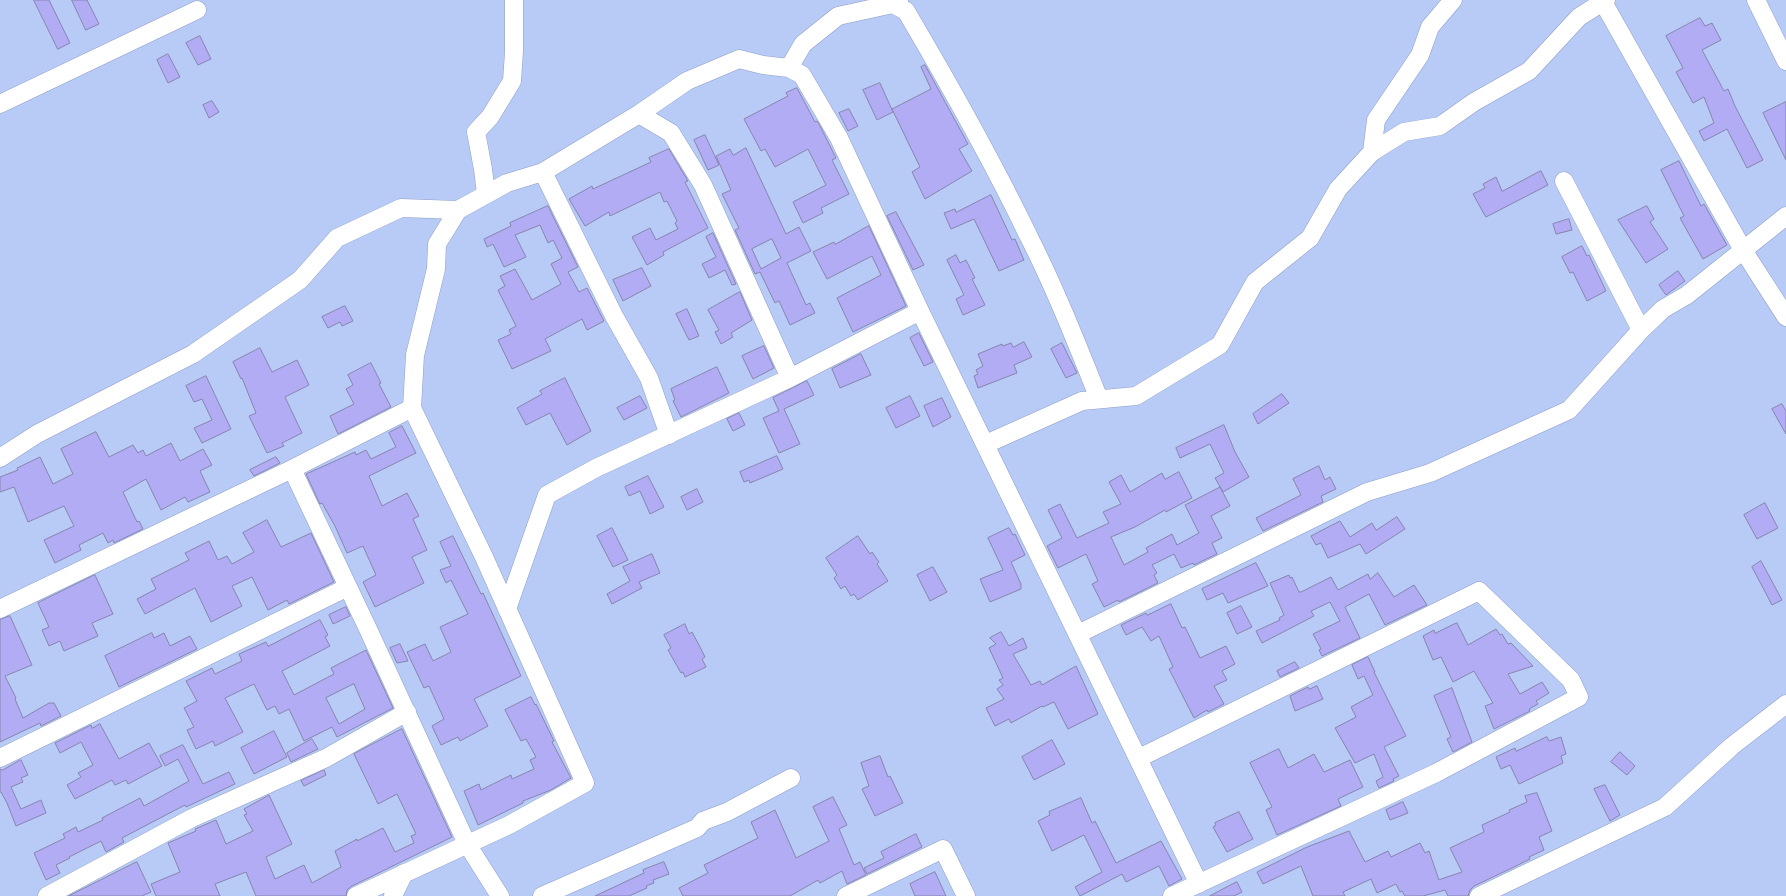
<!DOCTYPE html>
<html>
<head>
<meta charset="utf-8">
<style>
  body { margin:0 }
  canvas { display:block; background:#b8caf6 }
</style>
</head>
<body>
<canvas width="1786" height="896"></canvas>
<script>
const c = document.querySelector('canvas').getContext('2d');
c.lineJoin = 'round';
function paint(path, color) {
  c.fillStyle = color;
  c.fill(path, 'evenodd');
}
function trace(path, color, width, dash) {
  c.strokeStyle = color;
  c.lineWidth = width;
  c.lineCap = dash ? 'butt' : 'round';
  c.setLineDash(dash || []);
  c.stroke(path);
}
const building = new Path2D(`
  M34 0H49L70 43 58 49Z
  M72 0H87L99 24 86 30Z
  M1700 18 1705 26 1712 23 1721 40 1702 50 1724 91 1728 89 1735 106 1763 160 1747 168 1727 129 1704 141 1699 131 1714 123 1704 97 1693 103 1676 72 1683 68 1666 36Z
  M200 36 211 59 198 65 186 43Z
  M168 54 180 77 168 83 157 60Z
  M925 65 968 144 959 149 972 171 925 199 912 172 920 167 892 109 931 89 921 67Z
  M880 83 893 112 877 120 863 90Z
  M797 88 815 122 817 121 819 124 836 158 832 160 849 194 821 208 823 213 803 223 793 202 826 185 808 149 775 167 765 149 761 151 744 119 788 96 786 93Z
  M212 101 219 112 209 118 203 105Z
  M1786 102V160L1763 113Z
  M849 109 858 126 848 131 839 113Z
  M705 135 719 165 708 170 694 140Z
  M746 148 786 234 799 227 811 251 787 263 806 305 810 303 815 313 790 325 779 301 775 303 760 272 755 274 735 230 739 228 722 194 731 190 716 156 730 149 733 155ZM772 239 781 258 761 269 752 249Z
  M669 149 688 181 685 182 708 228 663 252 664 255 647 265 632 237 650 228 656 240 678 229 675 223 677 221 667 201 664 202 660 192 610 216 609 212 585 226 569 199 592 186 593 189 651 162 649 158Z
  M1679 161 1701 206 1704 204 1727 245 1703 259 1680 218 1684 216 1661 170Z
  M1541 171 1548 185 1486 217 1484 214 1473 194 1485 188 1483 184 1496 177 1502 191Z
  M991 195 1012 240 1015 239 1024 260 999 271 974 219 951 229 944 213 955 209 956 212Z
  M548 206 578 267 568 272 579 292 587 288 604 321 587 330 582 319 545 339 551 351 512 369 498 340 511 334 509 330 516 326 498 290 505 286 500 276 515 269 532 300 561 284 551 264 562 258 553 240 548 243 540 225 515 235 526 257 504 267 493 244 487 247 484 239 511 226 510 223Z
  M1647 206 1654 219 1650 222 1668 249 1646 263 1618 220Z
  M896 212 924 265 913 270 887 216Z
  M1569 219 1572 230 1556 234 1553 224Z
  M869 226 906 306 853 332 837 298 881 275 872 256 827 279 813 252 834 242 835 244Z
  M713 233 736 284 732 285 725 270 709 278 702 264 716 257 706 237Z
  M1582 246 1587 256 1589 255 1606 291 1587 301 1573 272 1570 273 1562 257Z
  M956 255 960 263 966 260 975 278 972 279 985 305 963 315 956 299 964 295 947 260Z
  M642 268 651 286 623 301 613 280Z
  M1678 271 1685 281 1666 295 1659 285Z
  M740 292 752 320 731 333 733 337 721 344 715 332 719 330 708 310Z
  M345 306 353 321 342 326 340 322 328 328 322 317Z
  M687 309 699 336 689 340 676 314Z
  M919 333 933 362 924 366 910 338Z
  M1024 342 1032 357 1014 365 1017 373 978 388 974 376 978 374 976 370 983 366 978 354 1002 344 1003 346 1011 343 1013 347Z
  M1062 343 1077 373 1066 378 1051 349Z
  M764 346 774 368 753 379 742 356Z
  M260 348 272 372 297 360 309 385 285 397 302 433 282 443 284 446 267 453 249 416 256 413 242 378 241 379 233 362Z
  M861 354 871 375 840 388 832 369Z
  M371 363 381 383 379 384 391 407 338 434 330 416 354 404 346 389 353 385 348 375Z
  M717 367 729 393 681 417 673 401 675 400 671 389Z
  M206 376 231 429 202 443 194 428 212 420 202 399 194 402 186 386Z
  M565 378 591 431 567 445 550 413 526 425 517 408 542 394 540 391Z
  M807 381 814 395 784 409 800 444 779 453 763 418 779 411 773 398Z
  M1282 394 1289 403 1258 424 1253 414Z
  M640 396 647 408 624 420 617 408Z
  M910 396 920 416 896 428 886 408Z
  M942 398 951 417 933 427 924 406Z
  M1782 404 1786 411V434L1772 409Z
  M739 413 745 425 733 431 727 419Z
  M1224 425 1235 452 1249 477 1223 492 1215 478 1224 473 1210 444 1180 458 1176 448Z
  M402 426 416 453 369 476 382 506 407 493 419 516 413 519 427 550 412 557 424 583 375 607 363 582 376 575 363 546 347 553 335 526 322 503 320 504 319 502 306 474 355 452 356 455 366 450 371 459 396 447 389 433Z
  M96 432 109 457 133 445 138 453 143 450 146 456 171 443 180 461 203 449 212 465 200 471 210 492 188 502 185 497 161 510 146 479 123 492 137 522 139 521 143 529 114 543 113 540 108 543 103 533 79 545 81 550 55 563 44 540 74 526 64 506 28 522 14 487 0 492V477L18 470 17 468 40 457 53 484 73 474 61 449Z
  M777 456 783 469 750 483 749 480 744 482 740 472Z
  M276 457 280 463 254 476 250 470Z
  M1319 466 1325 480 1330 477 1336 489 1321 496 1323 502 1263 531 1256 518 1301 495 1293 479Z
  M1179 472 1192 498 1166 512 1165 510 1135 527 1111 537 1124 565 1148 552 1146 548 1172 534 1177 545 1199 533 1185 505 1220 487 1230 506 1211 516 1222 538 1212 543 1217 554 1194 565 1193 563 1181 568 1174 554 1152 565 1157 573 1154 575 1158 583 1119 602 1118 600 1104 607 1092 584 1098 581 1086 554 1058 568 1047 546 1062 538 1048 510 1060 504 1077 538 1109 523 1103 512 1121 504 1109 482 1121 475 1130 492 1162 473 1165 479Z
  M648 476 664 507 650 514 640 491 629 496 625 487Z
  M697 489 703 502 687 510 681 497Z
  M1765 503 1778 528 1757 539 1744 515Z
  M1397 517 1405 529 1366 554 1360 544 1328 558 1321 543 1316 545 1311 536 1340 521 1350 537 1372 523 1376 530Z
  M267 520 281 547 311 533 334 582 289 604 287 600 268 610 252 577 232 586 242 606 211 622 195 588 145 614 137 599 156 589 151 579 189 560 185 553 209 541 218 560 227 556 232 564 254 552 243 533Z
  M612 528 628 560 613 567 597 536Z
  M1009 528 1013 535 1015 534 1025 555 1011 562 1021 584V589L990 602 980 579 1003 570 988 538Z
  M453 536 481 594 483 593 521 676 474 699 488 726 460 741 458 737 441 745 432 726 444 719 429 686 424 688 407 652 425 644 433 661 451 652 440 627 468 614 451 580 446 583 440 570 451 566 440 542Z
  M858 536 870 554 872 552 879 562 877 564 888 581 858 600 854 594 851 596 845 586 841 589 834 578 837 575 826 558Z
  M652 554 660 573 639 582 642 588 612 604 607 594 630 581 623 567Z
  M1761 561 1782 600 1772 605 1752 567Z
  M1256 563 1268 586 1228 603 1223 593 1207 600 1202 589Z
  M933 567 947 592 930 601 917 575Z
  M1378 573 1394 597 1414 585 1427 605 1385 625 1369 594 1345 607 1360 638 1322 656 1319 650 1321 649 1313 634 1340 621 1330 602 1311 611 1314 616 1262 643 1256 631 1280 620 1279 618 1284 615 1270 583 1289 575 1290 578 1292 577 1299 592H1301L1331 577 1338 590 1368 574 1370 579Z
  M95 575 113 614 92 623 98 636 64 651 60 641 49 646 42 630 49 627 38 603Z
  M1171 604 1182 628 1185 627 1200 658 1226 646 1235 664 1222 671 1227 680 1214 686 1224 704 1208 712 1207 710 1194 718 1169 669 1173 667 1159 636 1151 641 1142 627 1126 635 1121 625 1146 613 1147 615Z
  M1241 606 1252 627 1237 634 1227 613Z
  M346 607 350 616 333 624 329 615Z
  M10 616 32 665 5 676 16 698 15 699 23 718 49 703H54L61 716 41 726 40 723 0 742V620Z
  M320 620 328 635 325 637 330 646 282 671 294 695 334 674 331 668 366 650 393 708 337 737 332 727 304 741 289 709 279 714 275 706 267 710 254 684 225 698 243 732 215 746 213 741 196 749 187 730 194 727 184 708 197 701 186 681 212 668 215 674 242 661 239 654 266 642 268 646ZM354 684 365 709 339 724 326 698Z
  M1457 623 1468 645 1496 629 1500 635 1502 634 1508 644 1511 643 1533 666 1508 674 1520 694 1542 682 1549 693 1536 701 1538 704 1529 709 1530 711 1494 729 1485 706 1493 703 1474 671 1453 682 1441 657 1433 660 1423 636 1434 630 1435 633Z
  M685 624 689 634 692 632 699 645 705 657 702 659 706 667 685 677 683 672 681 673 668 650 671 648 664 635Z
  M1001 632 1009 646 1023 638 1027 648 1013 654 1031 685 1040 681 1042 685 1076 666 1098 714 1068 729 1054 702 1043 707 1042 706 1011 723 1009 719 995 726 986 708 1004 699 997 689 1003 685 999 680 1003 678 989 648 996 644 990 638Z
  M152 633 154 638 164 633 170 646 190 636 197 649 119 687 105 656Z
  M400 644 408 661 397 663 390 648Z
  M1368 657 1375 672H1374L1406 736 1384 747 1399 776 1393 779 1394 781 1379 788 1376 781 1383 777 1374 754 1355 763 1335 728 1356 717 1351 707 1373 695 1364 676 1358 679 1352 665Z
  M1295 662 1299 668 1280 677 1277 671Z
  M1317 686 1323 699 1295 711 1290 696 1308 687 1309 689Z
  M1452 688 1472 742 1453 752 1447 739 1451 737 1434 696Z
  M531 697 535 705 536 704 554 741 552 742 571 778 551 790 523 801V803L478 825 464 791 479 784 481 790 511 775 512 779 534 769 530 760 536 757 526 739 521 741 505 710Z
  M100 724 119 759 149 743 162 766 128 784 126 780 115 785 112 780 75 799 67 785 81 777 78 773 93 765 81 742 60 753 55 743 91 725 92 728Z
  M402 729 452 837 352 886 347 890 346 896H256L246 872 215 884 220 896H156L151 884 180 872 168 843 196 831 195 829 216 820 226 844 253 831 244 815 247 814 244 809 269 795 292 844 266 857 275 879 304 865 312 883 341 867 335 851 357 839V841L383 828 395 852 414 843 411 836 416 834 397 794 378 804 354 754Z
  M274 731 287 757 254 774 241 748Z
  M1547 737 1549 741 1561 737 1566 754 1561 756 1563 763 1519 784 1510 765 1501 769 1496 757 1515 748 1516 751Z
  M312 739 318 749 291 762 287 753Z
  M1052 740 1065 764 1034 780 1022 757Z
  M183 745 203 784 229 772 235 784 186 807 185 805 122 838 124 842 106 852 101 841 69 857 70 858 56 865 60 873 46 880 34 853 65 838 63 834 76 827 78 832 103 820 102 818 140 798 144 806 189 781 178 759 165 766 160 756Z
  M1279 749 1288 768 1314 754 1324 772 1350 760 1363 787 1338 799 1341 806 1277 835 1266 810 1272 807 1250 763Z
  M1620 752 1635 766 1627 775 1611 762Z
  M880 756 888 777 890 776 903 803 875 816 862 789 869 786 861 763Z
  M21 760 28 775 21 778 23 782 11 787 21 809 41 800 46 813 16 826 7 803 1 792H0V769L2 770Z
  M324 770 326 775 304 786 301 781Z
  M1605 785 1620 815 1610 821 1594 789Z
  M1537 793 1552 831 1539 837 1544 850 1529 857 1530 859 1512 868 1474 886 1470 890 1468 896H1448L1445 890 1423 896H1405L1402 891 1400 892 1396 884 1377 893 1371 879 1343 892 1345 896H1313L1301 866 1263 884 1257 872 1307 847 1349 831 1365 862 1388 851 1391 857 1420 843 1425 853 1429 851 1439 880 1441 879 1462 872 1450 848 1484 832 1482 825 1510 812 1509 810 1527 802 1525 796Z
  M833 797 847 825 839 829 854 865 860 862 866 875 847 884 842 871 820 883 818 880 790 896H683L679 888 708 873 704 865 758 838 751 822 775 810 796 858 829 841 813 807Z
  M1081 798 1092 823 1095 821 1116 863 1161 841 1182 879 1169 886 1159 866 1126 882 1122 874 1080 896 1075 887 1102 872 1084 835 1052 851 1038 821 1050 815 1049 812Z
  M1403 802 1408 813 1390 820 1386 810Z
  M1239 812 1253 839 1227 852 1213 827 1216 825 1215 823Z
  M916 834 922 847 867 874 864 868 884 858 881 852Z
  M137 862 151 892 142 896H69Z
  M664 862 669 874 653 880 654 883 646 886 647 888 629 896H595L644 873 643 870Z
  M935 872 946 896H915L910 884Z
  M1237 882 1242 892 1234 896H1210Z`);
paint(building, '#b1acf3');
trace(building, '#8784af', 1);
const minor = new Path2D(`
  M1756 0 1786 61
  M1603 2 1743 250 1786 317
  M893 4 906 11C949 84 991 158 1028 235 1055 288 1077 344 1099 399
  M789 68 803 44 838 16 893 4 899 0
  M0 104 197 10
  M639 114 671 133 703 185 790 378
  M1372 152 1404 132 1440 126 1474 102 1529 71 1579 17 1606 0
  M543 172 614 316 649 378 669 435
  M1564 181 1641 330
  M486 194 483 169 476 132 490 117 512 81 514 52V0
  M986 444 1082 401 1136 396 1220 345 1255 282 1310 238 1338 189 1372 152 1376 120 1420 55 1430 27 1453 0
  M0 458 37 434 193 354 300 280 337 238 401 208 458 210 507 183 543 172 639 114 687 81 739 59 763 65 789 68 802 75 839 138 920 311 1199 884
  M292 469 368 629 467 844 500 896
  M0 609 292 469 412 408
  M507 609 547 495 596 468 790 378 920 311
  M1078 634 1367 492 1430 473 1569 410 1641 330 1663 309 1687 295 1786 216
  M0 758 348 587
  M1139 758 1479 591 1571 680 1579 697 1436 773 1172 896
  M47 896 192 818 326 758 407 712
  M356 896 509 825 585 783 484 557 412 408 415 355 436 269 437 244 458 210
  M393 896 404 873
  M542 896 697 828 703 821 727 812 791 778
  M846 896 943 849 966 896
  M1479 896 1665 807 1732 746 1786 704`);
trace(minor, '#8d9ec7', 19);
trace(minor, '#fff', 18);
</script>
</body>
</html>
